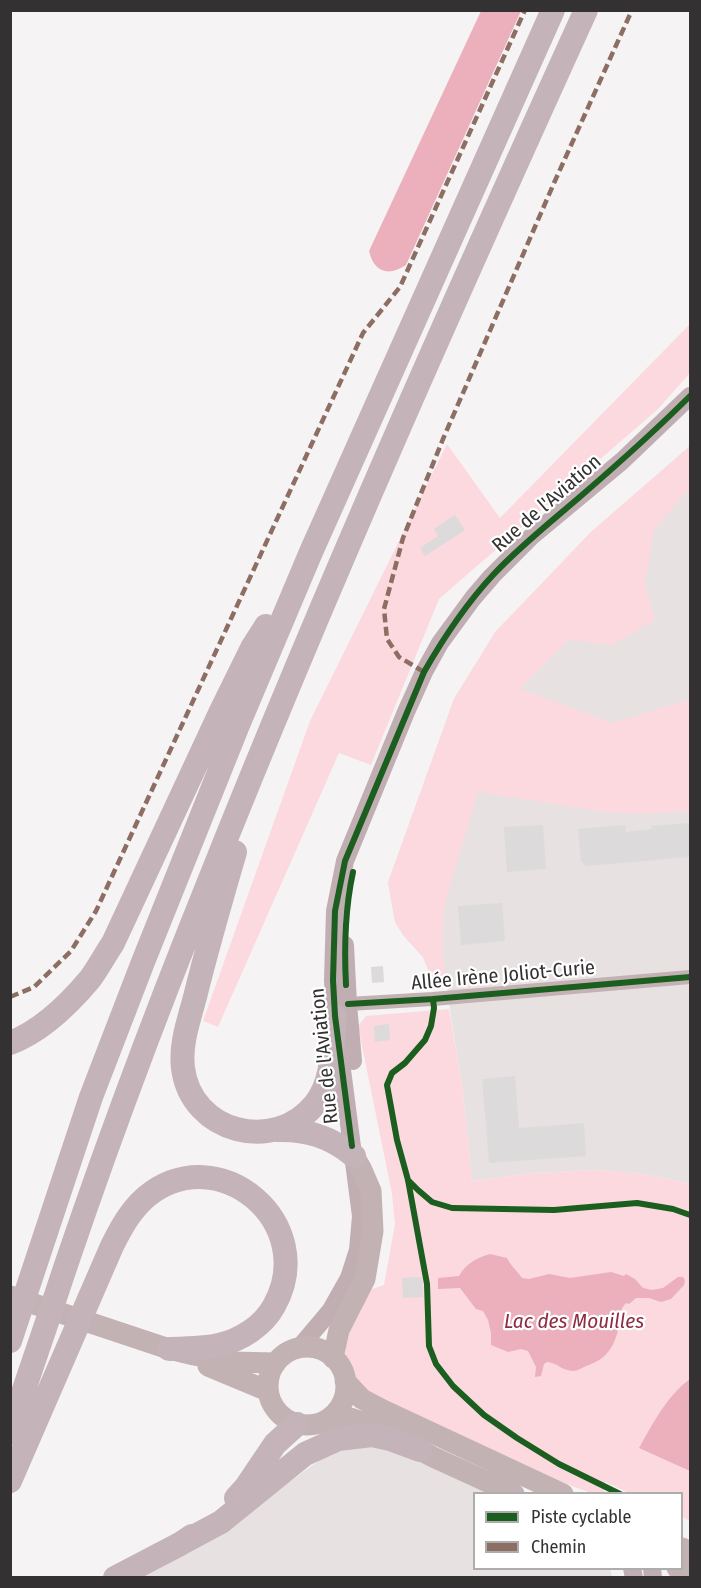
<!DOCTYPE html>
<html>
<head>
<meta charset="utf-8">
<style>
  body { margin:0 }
  #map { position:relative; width:701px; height:1588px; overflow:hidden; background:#f6f3f4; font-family:"Fira Sans Condensed",sans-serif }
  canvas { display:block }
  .frame { position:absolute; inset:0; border:12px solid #333131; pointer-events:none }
  .legend { position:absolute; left:473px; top:1492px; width:210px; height:78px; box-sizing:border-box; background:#fff; border:2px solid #adadad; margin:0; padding:8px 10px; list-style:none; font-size:18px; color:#333131 }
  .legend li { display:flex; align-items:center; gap:12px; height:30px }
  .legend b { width:30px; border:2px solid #adadad }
</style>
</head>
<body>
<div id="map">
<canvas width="701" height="1588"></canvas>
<div class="frame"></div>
<ul class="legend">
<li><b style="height:8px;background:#1b5e20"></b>Piste cyclable</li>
<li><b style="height:8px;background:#8d6e63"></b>Chemin</li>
</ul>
</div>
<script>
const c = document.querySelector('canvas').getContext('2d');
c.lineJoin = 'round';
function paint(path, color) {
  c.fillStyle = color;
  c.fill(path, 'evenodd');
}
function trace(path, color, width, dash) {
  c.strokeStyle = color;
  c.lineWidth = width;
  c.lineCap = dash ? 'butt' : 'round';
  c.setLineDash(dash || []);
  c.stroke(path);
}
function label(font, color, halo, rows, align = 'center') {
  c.font = font + ' "Fira Sans Condensed",sans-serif';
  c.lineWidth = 4.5;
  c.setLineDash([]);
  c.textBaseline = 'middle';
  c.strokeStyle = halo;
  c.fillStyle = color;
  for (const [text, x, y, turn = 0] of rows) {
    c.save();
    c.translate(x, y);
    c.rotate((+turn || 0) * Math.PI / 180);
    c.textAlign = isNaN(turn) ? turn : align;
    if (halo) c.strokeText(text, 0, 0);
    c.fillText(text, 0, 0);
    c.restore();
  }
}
paint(new Path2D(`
  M690 446V1184L650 1175 598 1170 534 1173 472 1181 462 1085 451 1018 446 977H431L423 957 403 935 395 922 388 883 454 699 495 633 591 532Z
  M384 1444 495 1493 474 1494V1568L610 1569 612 1577 135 1578 201 1545 338 1447Z`), '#e8e1e2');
paint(new Path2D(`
  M690 324V373L658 409 439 599 371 765 339 753 218 1027 203 1021 310 721 447 444 500 518Z
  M690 446V487L654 530 645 582 655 620 613 645 568 640 520 689 613 723 690 699V810L653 814 605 812 478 792 446 899 443 927V958L446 976 431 977 423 957 403 935 395 922 388 882 454 699 495 632 591 532Z
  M449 1009 462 1085 472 1181 534 1173 598 1170 650 1175 690 1184V1521L682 1517V1494L629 1493 605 1482 604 1493H591L532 1471 382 1403 357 1383 345 1357 347 1330 366 1291 384 1285 395 1224 392 1194 358 1026 366 1016Z`), '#fbd9df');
paint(new Path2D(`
  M481 11H521L406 265C388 277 374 272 369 251Z
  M490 1254 507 1258C512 1268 516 1269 522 1278L529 1279 549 1274 570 1278 611 1272 624 1276 626 1274 635 1279 643 1288 652 1290 663 1288 678 1277H683L685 1280 684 1285 671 1299 661 1302 649 1298H636L629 1304 626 1303C619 1311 621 1314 619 1325 616 1343 608 1358 591 1364 585 1366 578 1371 573 1371 562 1371 556 1362 547 1362L544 1364 541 1376 535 1377 536 1367 528 1351 521 1349 508 1352 491 1345V1333L488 1320 483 1311 476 1309 460 1288 438 1289V1278L459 1276C466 1263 477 1258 490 1254Z
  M690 1379V1471L639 1448C654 1422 666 1397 690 1379Z`), '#ebb0bb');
paint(new Path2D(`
  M455 515 465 530 425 556 420 548 438 536 434 529Z
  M690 823V857L586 866 581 861 578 829 625 825 626 832 652 829 651 826Z
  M543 825 546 869 507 872 504 827Z
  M502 903 505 941 461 945 458 906Z
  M383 966 384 982 372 983 371 967Z
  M389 1024 390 1040 375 1042 374 1026Z
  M515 1076 519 1128 584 1123 586 1156 489 1163 482 1079Z
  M422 1277 423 1297 403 1298 402 1278Z`), '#dcdada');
trace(new Path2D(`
  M341 1000 348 1004 433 999 690 977`), '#c3b1b3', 14);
trace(new Path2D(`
  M345 945 348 1004 353 1061
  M299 1348 331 1310 349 1278 358 1250 361 1216 335 1016 333 980 335 911 345 861 406 712 424 672 440 643 473 598 492 576 533 535 622 461 690 396
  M632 1568 634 1578
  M652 1568 653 1578`), '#c1aeb3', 18);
trace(new Path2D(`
  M10 1296 169 1349 194 1355 231 1362 276 1363
  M268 1386a39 39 0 1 1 78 0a39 39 0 1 1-78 0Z
  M333 1358 339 1330 365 1279 373 1231 371 1191 361 1168 354 1156
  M208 1366 268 1391
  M345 1381 362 1399 383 1410 563 1494
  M330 1418H350L376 1427 433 1457 514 1494
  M682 1548 690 1552
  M677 1568 690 1575`), '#c3b2b4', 21);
trace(new Path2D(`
  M235 852C221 900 207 948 195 997 189 1020 180 1044 183 1068 191 1133 275 1154 315 1104 334 1080 332 1045 335 1016
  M10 1043C42 1031 69 1004 90 979 98 968 105 955 113 943L221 711 252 648 266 626
  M277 1130C307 1129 331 1137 354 1156
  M10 1341 91 1097 143 962 238 725 311 552 553 10
  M10 1433C22 1394 36 1355 49 1316 98 1167 153 1020 212 874 328 583 456 296 586 10
  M10 1481 112 1246C121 1228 130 1211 146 1197 219 1137 320 1224 274 1306 263 1326 241 1340 219 1345 203 1349 186 1348 169 1349
  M236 1498 246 1487 275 1444 297 1424
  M180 1544 221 1522 305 1454 338 1439 372 1435 390 1439 420 1450
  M115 1578 180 1544 192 1536`), '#c4b3b8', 24);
trace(new Path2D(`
  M424 672 399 657 387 639 384 609 403 538 443 439 554 183 632 10
  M10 997 34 987 71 951 96 911 363 333 400 287 525 10`), '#8d6e63', 4.5, [9, 4.5]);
trace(new Path2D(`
  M346 985C344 947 345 909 353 872
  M433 999 434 1008 431 1026 425 1040 405 1063 392 1073 387 1085 397 1140 408 1180 427 1284 429 1346 436 1364 453 1386 484 1415 517 1438 559 1464 620 1494
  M348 1004 433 999 690 977
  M352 1146 335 1016 333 980 335 911 345 861 424 672C444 637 466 604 493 575 520 546 552 521 582 495 619 463 656 430 690 396
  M408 1180 418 1190 432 1202 452 1208 554 1210 637 1203 673 1209 690 1215`), '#1b5e20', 6);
label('20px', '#333131', '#fff', [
  ["Rue de l'Aviation",547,504,-41],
  ["Allée Irène Joliot-Curie",503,976,-5],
  ["Rue de l'Aviation",325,1056,-96]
]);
label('italic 21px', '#8c2c45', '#fff', [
  ["Lac des Mouilles",574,1322]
]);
</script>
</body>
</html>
